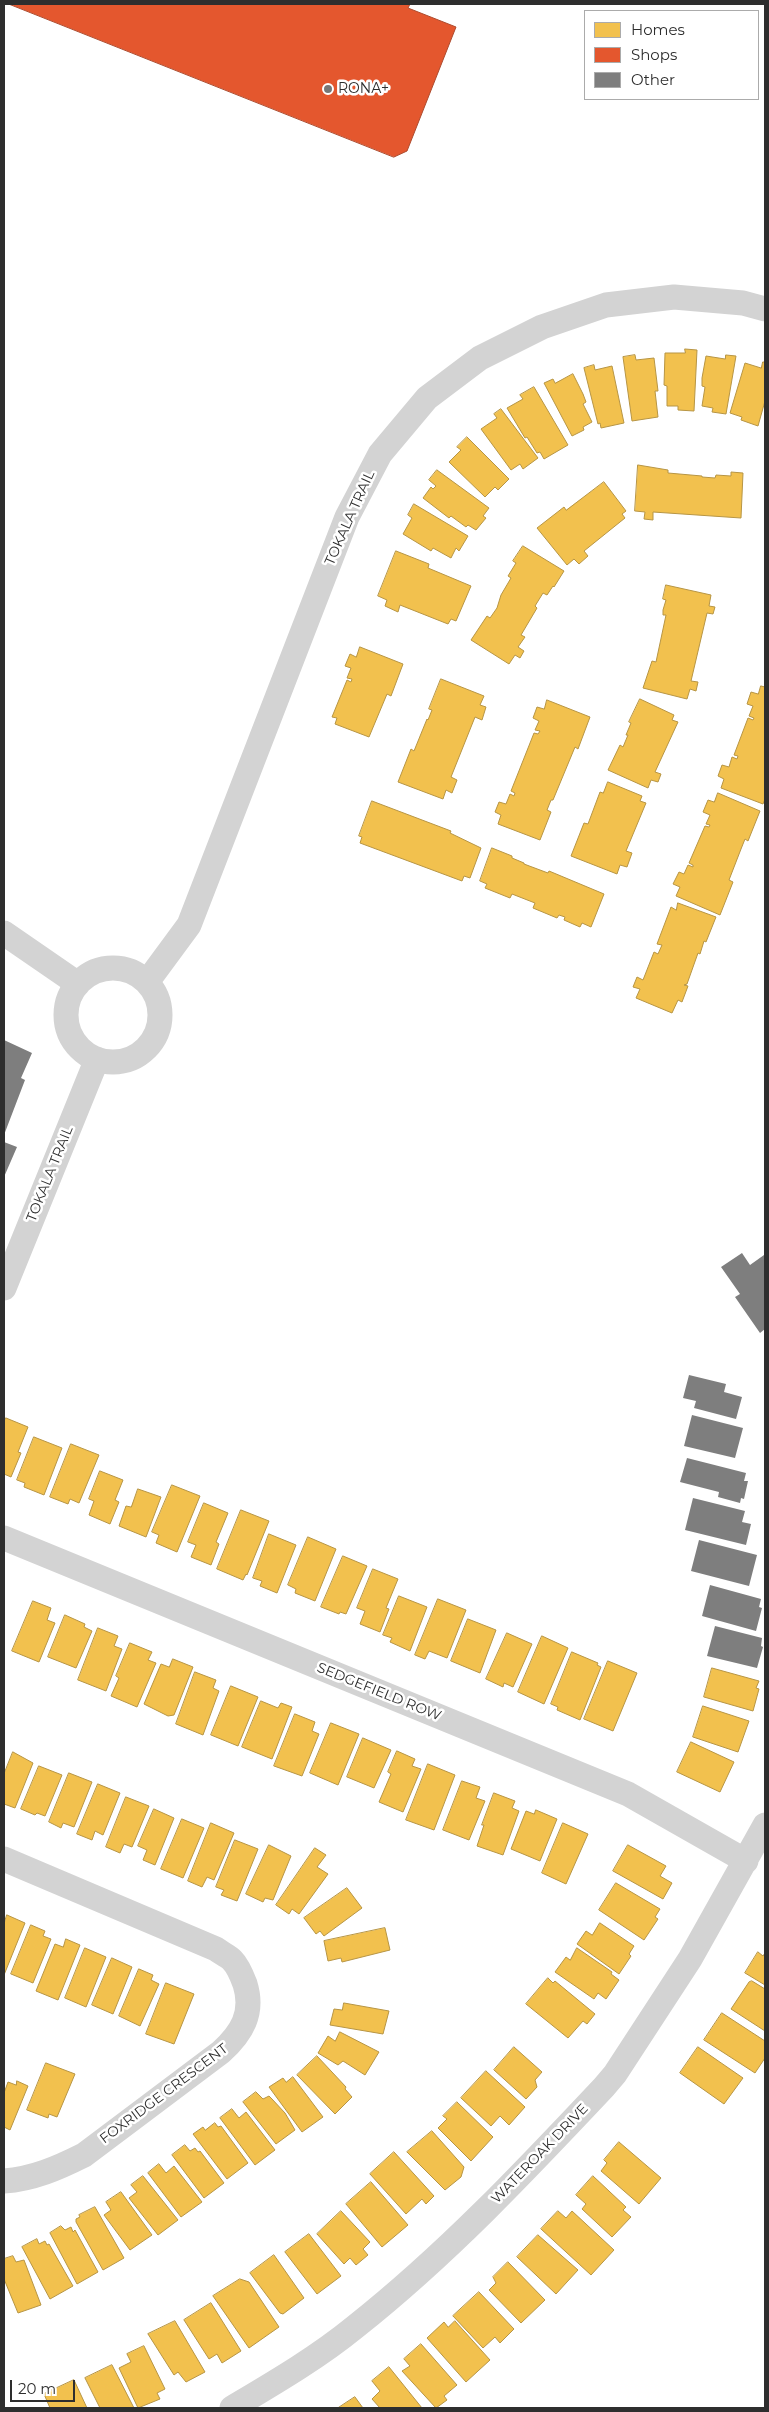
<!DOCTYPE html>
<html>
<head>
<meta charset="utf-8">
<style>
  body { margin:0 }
  #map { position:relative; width:769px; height:2412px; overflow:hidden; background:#fff; font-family:Montserrat,sans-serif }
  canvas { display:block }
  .frame { position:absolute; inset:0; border:5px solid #2e2e2e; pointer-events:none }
  .legend { position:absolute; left:584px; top:10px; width:175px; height:90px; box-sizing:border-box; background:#fff; border:1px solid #ababab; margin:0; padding:6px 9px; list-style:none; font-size:15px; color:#2e2e2e }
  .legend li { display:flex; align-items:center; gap:10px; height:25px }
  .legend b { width:25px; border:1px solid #ababab }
  .scale { position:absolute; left:10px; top:2380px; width:65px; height:22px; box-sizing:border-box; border:2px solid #2e2e2e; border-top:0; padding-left:6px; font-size:15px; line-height:18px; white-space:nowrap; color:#2e2e2e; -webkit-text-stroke:4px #fff; paint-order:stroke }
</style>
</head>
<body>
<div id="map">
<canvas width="769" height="2412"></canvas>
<div class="frame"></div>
<ul class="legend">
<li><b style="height:14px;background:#f2c14e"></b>Homes</li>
<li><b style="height:14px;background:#e4572e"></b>Shops</li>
<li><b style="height:14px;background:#7e7e7e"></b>Other</li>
</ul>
<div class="scale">20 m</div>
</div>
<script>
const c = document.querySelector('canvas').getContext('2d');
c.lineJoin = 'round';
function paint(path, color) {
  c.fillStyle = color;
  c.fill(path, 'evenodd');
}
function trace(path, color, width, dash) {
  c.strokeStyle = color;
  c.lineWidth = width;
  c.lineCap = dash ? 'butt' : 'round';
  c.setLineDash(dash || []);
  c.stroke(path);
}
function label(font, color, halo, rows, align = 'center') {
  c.font = font + ' Montserrat,sans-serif';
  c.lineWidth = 5;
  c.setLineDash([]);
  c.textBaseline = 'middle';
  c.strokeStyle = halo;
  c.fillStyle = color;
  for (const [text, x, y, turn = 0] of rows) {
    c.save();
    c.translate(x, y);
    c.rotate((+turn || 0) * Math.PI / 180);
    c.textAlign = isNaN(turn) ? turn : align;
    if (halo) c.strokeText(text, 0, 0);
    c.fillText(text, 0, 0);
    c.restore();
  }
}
const homes = new Path2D(`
  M685 349 697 350 694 411 678 410V406H667V386L664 385 665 353H685Z
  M635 355 636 360 654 358 658 391H655L658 417 632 421 623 357Z
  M726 355 736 356 726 414 712 412 713 408 702 406 705 387 702 386V378L706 356 725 359Z
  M763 362H765V401L758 426 741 420 742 417 730 413 745 363 761 368Z
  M594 365 595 370 612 366 624 423 601 428 600 423 598 424 584 368Z
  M573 374 583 394 586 402 583 404 592 422 583 427 584 430 572 436 544 383 553 379 555 383Z
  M534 387 568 445 544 459 540 452 537 453 527 437 525 438 507 408 523 399 520 395Z
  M501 409 538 458 523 469 520 464 511 470 481 429 497 418 494 414Z
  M467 437 509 479 498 490 495 487 485 497 449 462 461 450 457 447Z
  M638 465 668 470V473L702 476V477L715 478 716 475 731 476V472L743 473 741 518 653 512V520L644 519 645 512 635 511Z
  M437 470 489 508 483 516 486 518 476 530 468 525 466 527 451 516 449 518 423 498 431 487 433 489 436 486 429 480Z
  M604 482 626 511 622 514 625 518 584 551 588 556 579 564 574 559 567 565 537 528 564 507 566 510Z
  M414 504 468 536 459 551 456 548 451 558 433 548 431 551 403 534 412 518 408 515Z
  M523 546 564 571 554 587 553 586 547 595 543 593 535 606 537 608 521 635 525 637 518 647 524 651 520 658 515 655 509 664 471 640 487 616 490 618 497 608 501 595 511 578 508 576 516 563 513 561Z
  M396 551 429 564 428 568 471 586 456 621 451 619 448 624 400 605 398 612 385 606 387 600 378 596Z
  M666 585 711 595 709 606 715 607 713 614 707 613 691 681 698 682 696 691 690 689 687 699 643 688 652 661 656 662 666 615H663V610L666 600 663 599Z
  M360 647 403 664 391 696 387 694 369 737 335 724 337 718 332 717 347 680 351 682 352 679 347 678 351 668 345 666 350 654 356 657Z
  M441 679 484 696 480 705 486 707 482 720 475 717 451 777 457 780 452 793 446 790 443 799 398 782 411 749 414 751 427 719 428 720 432 710 429 709Z
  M761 686 765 687V799L763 804 721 788 724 779 718 776 722 765 729 767 732 757 737 759 738 756 734 755 748 718 753 720 754 718 749 716 753 706 747 704 751 692 758 694Z
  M640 699 674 715 672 720 678 722 655 772 661 774 658 782 651 780 648 788 608 770 620 745 623 747 628 735H626L631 723 629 722Z
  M547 700 590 717 578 749 575 747 553 800H551L547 810 551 812 540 840 498 824 501 815 495 812 499 802 506 804 510 794 514 796 515 793 511 791 534 733 538 734 540 731 535 730 539 721 533 718 537 707 544 709Z
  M608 782 642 796 640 801 646 803 626 851 632 853 627 867 620 865 617 874 571 856 584 823 588 824 600 792 603 793Z
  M718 793 760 811 748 841 745 839 741 849 729 880 733 882 720 915 676 896 680 887 673 884 679 872 684 874 688 865 693 867V865L689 863 705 826 709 827 710 825 706 824 710 815 703 812 708 800 714 802Z
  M372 801 451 831 450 833 481 848 470 878 464 876 462 881 360 843 362 837 359 836Z
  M492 848 512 856V858L524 863V864L548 873 549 871 604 894 591 927 582 923 580 927 564 920 565 917 559 915 557 918 533 908 535 903 512 894 510 898 485 888 487 884 480 881Z
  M678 903 716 917 706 942 704 941 700 954 698 953 687 984 684 985 688 986 682 1002 678 1000 672 1013 636 998 640 989 633 987 637 977 643 980 654 952 658 954 662 945 657 944 671 907 676 910Z
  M6 1418 28 1427 18 1452 21 1453 11 1477 4 1474V1422Z
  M34 1437 62 1448 44 1495 24 1487 25 1483 17 1480Z
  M71 1444 99 1455 79 1503 70 1499 68 1504 50 1497Z
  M100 1471 123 1480 115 1500 119 1502 110 1524 89 1515 94 1501 89 1499Z
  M172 1485 200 1496 177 1552 156 1543 159 1535 152 1532Z
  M138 1489 161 1497 146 1537 119 1526 126 1506 131 1507Z
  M204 1503 228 1513 216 1542 219 1544 211 1565 191 1557 196 1545 188 1542Z
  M241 1510 269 1521 247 1575 246 1574 243 1580 217 1569Z
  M269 1534 296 1545 277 1593 260 1586 262 1581 253 1578Z
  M308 1537 336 1549 315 1601 295 1593 296 1589 288 1585Z
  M343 1556 367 1566 346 1614 340 1612 339 1614 321 1607Z
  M373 1569 398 1579 386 1608 389 1609 380 1632 360 1624 365 1611 357 1608Z
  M399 1596 427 1607 410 1651 390 1642 392 1638 383 1635Z
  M438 1599 466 1610 447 1658 429 1651 425 1659 415 1655Z
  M33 1601 51 1608 47 1620 55 1623 39 1662 12 1651Z
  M65 1615 85 1624 84 1627 92 1631 76 1668 48 1657Z
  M468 1619 496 1630 480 1673 451 1661Z
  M98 1628 118 1636 114 1646 122 1649 106 1691 78 1680Z
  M507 1633 532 1644 513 1687 504 1683 503 1687 486 1679Z
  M542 1636 568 1648 544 1704 518 1692Z
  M130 1643 152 1652 148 1660 156 1663 137 1707 111 1696 119 1678 116 1676Z
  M572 1652 598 1663 597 1665 601 1667 580 1720 557 1710 558 1707 551 1704Z
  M173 1659 193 1667 174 1715 168 1716 144 1704 161 1664 169 1667Z
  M608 1661 637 1673 613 1731 584 1719Z
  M712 1668 759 1681 756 1688 759 1689 753 1711 704 1697Z
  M195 1672 216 1680 213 1688 219 1691 203 1735 176 1724Z
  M231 1686 258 1697 238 1746 211 1735Z
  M261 1701 278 1708 281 1703 292 1707 272 1759 242 1747Z
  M703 1706 749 1721 738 1752 693 1737Z
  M295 1714 315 1722 312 1731 319 1734 302 1776 274 1766Z
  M331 1723 359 1734 338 1785 310 1773Z
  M363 1738 391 1750 374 1788 347 1777Z
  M691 1742 734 1762 720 1792 677 1772Z
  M397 1751 415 1759 412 1766 421 1769 403 1812 379 1802 391 1774 388 1772Z
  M13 1752 33 1763 15 1808 4 1804V1774Z
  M428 1764 455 1775 434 1830 406 1820Z
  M39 1766 62 1775 45 1816 37 1813 35 1815 21 1809Z
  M69 1773 92 1782 74 1827 63 1823 61 1828 49 1822Z
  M462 1781 480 1787 476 1798 485 1801 469 1840 443 1830Z
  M98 1784 120 1793 103 1835 95 1831 92 1840 77 1834Z
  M494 1793 515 1801 512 1808 519 1811 503 1855 477 1846 484 1825H482Z
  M126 1797 149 1806 132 1847 124 1844 120 1853 106 1847Z
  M154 1809 174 1818 155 1865 143 1860 147 1850 138 1846Z
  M536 1810 557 1819 540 1861 511 1849 526 1811 534 1814Z
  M182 1819 204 1828 183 1878 161 1869Z
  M211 1823 234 1833 214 1880 207 1877 202 1887 188 1881Z
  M563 1823 588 1834 566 1884 542 1873Z
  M235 1840 258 1849 237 1901 221 1895 224 1890 216 1887Z
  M269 1845 291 1856 273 1900 265 1898 263 1902 246 1894Z
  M628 1845 666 1866 660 1876 672 1883 663 1899 613 1871Z
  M315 1848 326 1855 317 1867 328 1874 299 1914 292 1909 289 1914 276 1905Z
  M616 1883 660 1909 655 1917 658 1919 644 1940 599 1910Z
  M347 1888 362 1908 324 1936 320 1931 316 1934 304 1918Z
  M7 1915 25 1923 4 1975V1924Z
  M600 1923 634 1946 629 1954 631 1956 619 1974 577 1944 586 1931 592 1935Z
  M31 1925 45 1931 43 1936 51 1939 33 1983 11 1974Z
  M385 1928 390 1950 342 1962 341 1958 328 1961 324 1941Z
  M66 1939 80 1945 58 2000 36 1991 55 1944 63 1947Z
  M85 1948 106 1957 86 2007 65 1998Z
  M577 1948 612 1972 611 1974 619 1980 606 1999 598 1993 594 1999 555 1972 566 1957 570 1960Z
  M758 1952 763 1956 765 1953V1985L745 1973Z
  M112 1958 132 1967 113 2014 92 2005Z
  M139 1969 153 1975 151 1980 159 1984 140 2026 119 2016Z
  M548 1978 553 1983 555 1981 595 2014 587 2024 583 2021 568 2038 526 2004Z
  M752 1981 765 1989V2031L731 2009 749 1982Z
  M166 1983 194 1994 174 2044 146 2034Z
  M344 2003 389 2011 383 2034 330 2025 334 2009 342 2010Z
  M722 2013 765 2041V2058L755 2073 704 2040Z
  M340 2032 379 2052 365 2075 343 2061 338 2065 318 2053 328 2036 335 2041Z
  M514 2047 542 2072 535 2080 537 2087 526 2099 494 2070Z
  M698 2047 743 2078 724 2104 680 2073Z
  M317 2056 346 2087 345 2089 352 2097 335 2114 297 2075Z
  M46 2063 75 2074 57 2117 49 2114 48 2118 27 2110Z
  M486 2071 525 2107 509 2125 500 2116 491 2126 461 2098Z
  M293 2077 323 2117 302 2132 269 2087 283 2078 286 2082Z
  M17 2081 28 2086 10 2130 4 2127V2093L8 2082 16 2085Z
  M256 2092 263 2099 269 2096 272 2099 285 2113 295 2130 276 2144 243 2102Z
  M457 2102 493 2137 471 2161 438 2128 447 2119 443 2116Z
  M232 2109 239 2118 246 2112 275 2150 255 2165 220 2118Z
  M215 2123 218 2127 221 2126 248 2163 227 2179 193 2134 203 2127 205 2130Z
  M432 2131 464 2167 461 2177 445 2190 407 2152Z
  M619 2142 661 2178 639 2204 601 2171 607 2163 604 2160Z
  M185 2145 190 2151 195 2148 198 2152 200 2151 224 2183 204 2198 172 2155Z
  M394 2152 434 2196 426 2204 422 2199 406 2214 370 2174Z
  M159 2164 166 2173 174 2166 202 2202 181 2217 148 2173Z
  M143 2176 178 2220 158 2235 129 2198 137 2192 131 2185Z
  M593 2176 626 2207 623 2210 631 2217 612 2237 582 2209 586 2204 576 2195Z
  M371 2182 408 2225 382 2247 346 2204Z
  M121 2192 152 2235 130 2250 104 2215 111 2210 106 2202Z
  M95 2207 124 2258 103 2270 76 2222V2219L80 2217 79 2215Z
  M341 2211 370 2242 363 2249 368 2255 356 2265 350 2258 344 2264 317 2234Z
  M558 2211 566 2218 572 2211 614 2250 591 2275 541 2229Z
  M61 2226 65 2230 71 2227 73 2232 75 2230 98 2272 77 2284 50 2233Z
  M309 2234 341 2276 317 2294 285 2252Z
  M538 2235 578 2270 556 2294 517 2257Z
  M37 2239 39 2244 45 2241 47 2245 49 2244 73 2286 50 2299 22 2247Z
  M274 2255 304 2298 283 2314 280 2313 250 2273Z
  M13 2256 16 2262 24 2260 41 2305 18 2313 4 2279V2259Z
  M508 2262 545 2300 521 2323 489 2290 496 2283 493 2277Z
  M240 2279 249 2282 279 2327 249 2348 213 2296Z
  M479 2292 514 2329 500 2343 495 2337 483 2348 453 2316Z
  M211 2303 241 2351 222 2363 217 2354 209 2359 184 2320Z
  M175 2321 205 2372 186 2382 178 2372 174 2375 148 2334Z
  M455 2321 490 2360 466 2382 427 2338 444 2322 448 2327Z
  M421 2344 457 2385 444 2396 447 2400 436 2408 402 2371 410 2366 404 2359Z
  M144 2346 165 2389 157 2393 160 2399 138 2408 119 2368 131 2362 127 2354Z
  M112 2365 134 2408H100L85 2378Z
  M389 2367 422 2408H380L372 2399 380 2391 372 2381Z
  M74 2380 87 2408H50L44 2394Z
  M355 2397 363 2408H338Z`);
paint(homes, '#f2c14e');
trace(homes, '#b79544', 1);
const shops = new Path2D(`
  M9 4H410L408 8 456 27 407 151 394 157Z`);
paint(shops, '#e4572e');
trace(shops, '#ad4b2e', 1);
paint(new Path2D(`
  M4 1040 32 1053 21 1078 25 1080 4 1135Z
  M4 1142 17 1147 4 1177Z
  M742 1253 750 1265 764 1255 765 1257V1329L760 1333 735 1297 740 1294 721 1267Z
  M689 1375 726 1384 724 1392 742 1397 736 1419 694 1408 696 1401 683 1398Z
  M692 1415 743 1428 735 1458 684 1446Z
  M687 1458 746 1473 744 1481H748L744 1499 741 1498 740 1503 718 1497 719 1492 680 1482Z
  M693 1498 745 1511 742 1522 751 1524 746 1545 685 1530Z
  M699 1540 757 1555 749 1586 691 1571Z
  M710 1585 761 1599 759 1607 762 1608 756 1631 702 1616Z
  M715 1626 762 1638 761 1646 763 1647 757 1668 707 1656Z`), '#7e7e7e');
trace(new Path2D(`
  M4 933 78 984
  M66 1015a47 47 0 1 1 94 0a47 47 0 1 1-94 0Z
  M147 982 189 925 347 517 380 454 427 398 480 358 542 327 606 305 674 297 743 303 765 309
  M4 1288 97 1059
  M4 1538 628 1794 746 1861
  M4 1859 216 1949C221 1953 228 1956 232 1960 238 1966 242 1976 245 1984 254 2013 242 2033 221 2052L84 2155C58 2168 33 2179 4 2181
  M232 2408C274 2383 317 2358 355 2327 446 2255 525 2171 604 2087L615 2074 690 1959 765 1825`), '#d3d3d3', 25);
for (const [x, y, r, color] of [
  [328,89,5,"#777"]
]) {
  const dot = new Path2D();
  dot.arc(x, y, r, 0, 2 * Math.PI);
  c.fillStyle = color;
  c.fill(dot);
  trace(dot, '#fff', 2);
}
label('14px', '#2e2e2e', '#fff', [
  ["RONA+",338,89]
], 'left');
label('14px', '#2e2e2e', '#fff', [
  ["TOKALA TRAIL",350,518,-66],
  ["TOKALA TRAIL",50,1174,-68],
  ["SEDGEFIELD ROW",379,1692,22],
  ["FOXRIDGE CRESCENT",164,2094,-37],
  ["WATEROAK DRIVE",540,2154,-46]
]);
</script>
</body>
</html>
